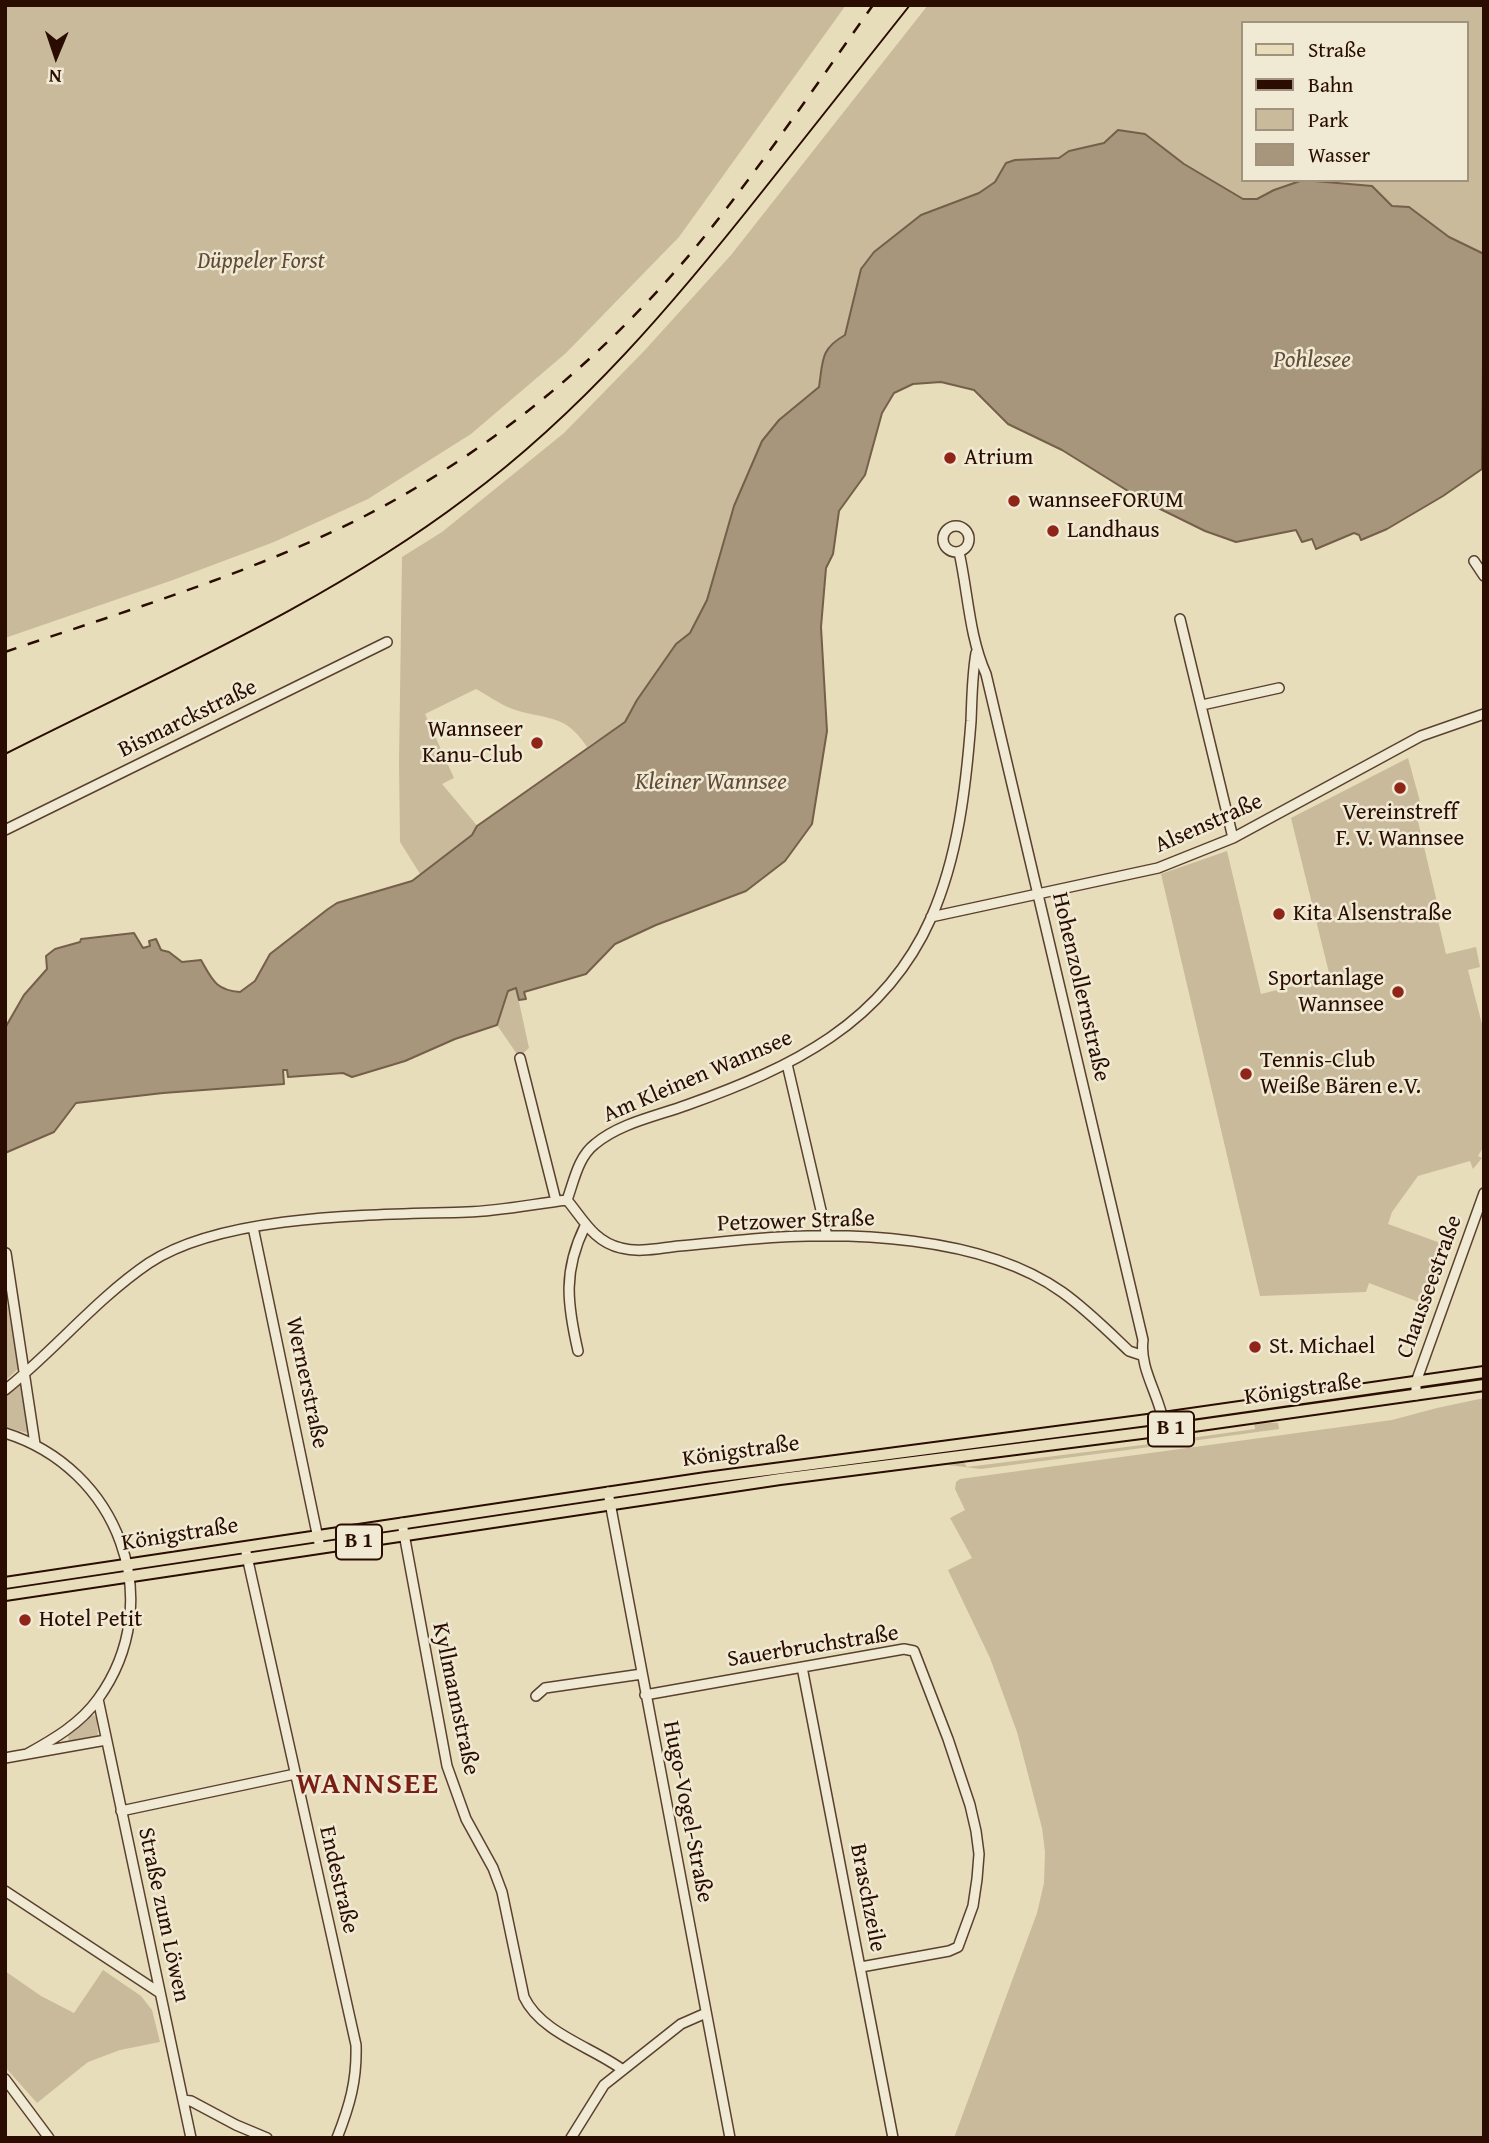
<!DOCTYPE html>
<html>
<head>
<meta charset="utf-8">
<style>
  body { margin:0 }
  #map { position:relative; width:1489px; height:2143px; overflow:hidden; background:#e8ddbb; font-family:"Gentium Book Plus",serif }
  canvas { display:block }
  .frame { position:absolute; inset:0; border:7px solid #2a0d00; pointer-events:none }
  .legend { position:absolute; left:1241px; top:21px; width:228px; height:161px; box-sizing:border-box; background:#f0e9d3; border:2px solid #a1917f; margin:0; padding:9px 12px; list-style:none; font-size:21px; color:#2a0d00 }
  .legend li { display:flex; align-items:center; gap:14px; height:35px }
  .legend b { width:35px; border:2px solid #a1917f }
  .north { position:absolute; left:21px; top:21px; width:70px; height:70px; -webkit-text-stroke:5px #f0e9d3; paint-order:stroke; rotate:182deg; font-size:19px; font-weight:700; line-height:28px; text-align:center; color:#2a0d00 }
  .north::after { content:''; display:block; margin:auto; width:24px; height:32px; background:#2a0d00; clip-path:polygon(50% 0,100% 100%,50% 72%,0 100%) }
</style>
</head>
<body>
<div id="map">
<canvas width="1489" height="2143"></canvas>
<div class="frame"></div>
<ul class="legend">
<li><b style="height:9px;background:#e8ddbb"></b>Straße</li>
<li><b style="height:9px;background:#2a0d00"></b>Bahn</li>
<li><b style="height:19px;background:#c8ba9b"></b>Park</li>
<li><b style="height:19px;background:#a7967b"></b>Wasser</li>
</ul>
<div class="north">N</div>
</div>
<script>
const c = document.querySelector('canvas').getContext('2d');
c.lineJoin = 'round';
function paint(path, color) {
  c.fillStyle = color;
  c.fill(path, 'evenodd');
}
function trace(path, color, width, dash) {
  c.strokeStyle = color;
  c.lineWidth = width;
  c.lineCap = dash ? 'butt' : 'round';
  c.setLineDash(dash || []);
  c.stroke(path);
}
function label(font, color, halo, rows, align = 'center') {
  c.font = font + ' "Gentium Book Plus",serif';
  c.lineWidth = 5;
  c.setLineDash([]);
  c.textBaseline = 'middle';
  c.strokeStyle = halo;
  c.fillStyle = color;
  for (const [text, x, y, turn = 0] of rows) {
    c.save();
    c.translate(x, y);
    c.rotate((+turn || 0) * Math.PI / 180);
    c.textAlign = isNaN(turn) ? turn : align;
    if (halo) c.strokeText(text, 0, 0);
    c.fillText(text, 0, 0);
    c.restore();
  }
}
paint(new Path2D(`
  M5 5H846L679 237 566 353 471 434 368 499 274 542 173 580 5 638Z
  M928 5H1484V254L1449 237 1409 207 1392 206 1372 186 1320 180H1466V23H1242V180H1303L1274 190 1257 199H1243L1184 164 1145 134H1113L1105 143 1069 150 1059 158 1015 160 1007 163 995 182 979 193 952 204 861 269 845 335C820 349 823 361 819 387L779 420 734 506 707 600 690 633 676 644 637 700 625 722 587 747C564 711 544 721 510 708 498 703 487 695 476 689L425 714 454 778 442 784 501 854 432 893 400 842 399 762 402 557 442 532 564 433 645 350 731 255Z
  M1408 758 1421 805 1417 817 1437 902 1434 903 1446 954 1476 947 1480 967 1468 970 1482 1024 1484 1146 1478 1156 1482 1158 1473 1169 1470 1161 1418 1176 1392 1212 1388 1224 1446 1245 1424 1304 1369 1283 1366 1292 1260 1296 1161 874 1227 851 1261 994 1330 977 1291 818Z
  M516 988 529 1048 519 1057 497 1025 508 991Z
  M5 1292 19 1368 5 1381Z
  M18 1385H23L31 1434 5 1427V1396Z
  M1484 1398V1590L1482 1593 1484 1595V2138H954L1037 1913 1044 1883 1045 1852 1042 1828 1017 1732 990 1658 948 1570 972 1558 950 1518 965 1510 955 1489 956 1482 960 1479 1392 1420 1437 1408Z
  M1254 1422 1278 1423 1279 1429 1170 1444 1169 1435H1172L1176 1440 1255 1429Z
  M1150 1444V1447L981 1469 948 1465 950 1462 963 1461 967 1467Z
  M94 1715 97 1719 98 1737 69 1743 68 1735 89 1716Z
  M103 1970 141 1996 152 2010 160 2042 120 2050 88 2062 37 2103 5 2067V1971L41 1996 74 2013Z`), '#c8ba9b');
const water = new Path2D(`
  M1118 130 1145 134 1184 164 1243 199H1257L1274 190 1303 180 1372 186 1392 206 1409 207 1449 237 1484 254 1482 469 1443 496 1387 529 1361 540 1359 535 1354 533 1316 549 1312 539 1302 542 1296 530 1236 542 1205 531 1144 501 1062 450 1008 424 974 390 941 382 913 384 894 393 882 413 865 475 839 511 833 554 826 568 821 627 827 731 812 824 785 861 746 891 656 925 615 944 586 974 524 992 526 999 519 1000 516 988 508 991 497 1025 455 1039 405 1061 352 1077 343 1073 288 1077 287 1070H283L284 1084 163 1093 76 1103 54 1132 5 1153V1028L24 995 47 969 46 956 55 949 80 942 81 939 134 933 143 948 150 946 149 941 156 939 161 950 169 952 182 962 201 960C212 979 215 990 240 992L255 981 270 954 328 909 337 903 412 881 472 835 477 826 625 722 637 700 676 644 690 633 707 600 734 506 762 441 779 420 819 387C823 361 820 349 845 335L861 269 874 252 921 215 979 193 995 182 1006 163 1015 160 1059 158 1069 151 1104 143Z`);
paint(water, '#a7967b');
trace(water, '#755f4a', 2);
const minor = new Path2D(`
  M943 539a13 13 0 1 1 26 0a13 13 0 1 1-26 0Z
  M959 552C968 592 969 636 986 674L1143 1340C1139 1369 1160 1396 1164 1425
  M1474 561 1484 576
  M1180 619 1233 838
  M1202 705 1279 688
  M5 830 387 642
  M931 917 1158 868 1233 838 1421 736 1484 714
  M520 1058 556 1201
  M787 1064 827 1236
  M567 1200C583 1219 594 1242 621 1248 640 1253 659 1248 679 1246 703 1244 728 1241 753 1239 847 1231 982 1235 1062 1292 1086 1309 1108 1331 1129 1351L1141 1355
  M253 1227 319 1543
  M6 1253 35 1444
  M578 1351C567 1303 563 1271 585 1226
  M5 1390C55 1350 96 1299 149 1263 225 1213 377 1215 467 1212 501 1211 533 1204 567 1200 574 1181 578 1157 595 1144 620 1123 657 1116 687 1105 791 1068 884 1024 931 918 958 857 966 787 971 721 972 698 972 676 976 653
  M1416 1395V1382L1484 1193
  M5 1433C118 1468 169 1601 98 1699 80 1724 54 1739 27 1754
  M608 1492 730 2138
  M402 1523 447 1766 466 1819 493 1868 502 1892 524 1997C541 2033 592 2047 623 2070
  M246 1552 356 2045C357 2080 350 2105 337 2138
  M802 1667 893 2138
  M645 1695 904 1649 914 1651 948 1739 970 1805 976 1831 979 1854 977 1879 973 1906 958 1947 949 1951 861 1967
  M536 1696 545 1688 642 1674
  M98 1699 191 2138
  M5 1758 106 1740
  M121 1811 295 1774
  M5 1891 160 1993
  M5 2079 49 2138
  M183 2100 191 2101 236 2125 267 2138
  M571 2138 604 2085 681 2024 706 2013`);
const major = new Path2D(`
  M5 1583 706 1478 1163 1418 1484 1372
  M5 1595 780 1479 1165 1430 1484 1385`);
trace(minor, '#5a412f', 12);
trace(major, '#2a0d00', 14);
trace(minor, '#f0e9d3', 9);
trace(major, '#e8ddbb', 10);
trace(new Path2D(`
  M5 754C161 675 326 604 466 498 583 411 675 302 765 188 813 127 862 66 910 5`), '#2a0d00', 2);
trace(new Path2D(`
  M5 652C125 611 247 575 361 518 487 454 600 361 691 253 756 174 814 88 873 5`), '#2a0d00', 2.5, [12, 12]);
for (const [x, y, r, color] of [
  [950,458,7,"#8f2418"],
  [1014,501,7,"#8f2418"],
  [1053,531,7,"#8f2418"],
  [537,743,7,"#8f2418"],
  [1400,788,7,"#8f2418"],
  [1279,914,7,"#8f2418"],
  [1398,992,7,"#8f2418"],
  [1246,1074,7,"#8f2418"],
  [1255,1347,7,"#8f2418"],
  [25,1620,7,"#8f2418"]
]) {
  const dot = new Path2D();
  dot.arc(x, y, r, 0, 2 * Math.PI);
  c.fillStyle = color;
  c.fill(dot);
  trace(dot, '#f0e9d3', 2.5);
}
for (const [x, y, w] of [
  [1171,1429,46],
  [359,1542,46]
]) {
  const box = new Path2D();
  box.roundRect(x - w / 2, y - 17.5, w, 35, 5);
  c.fillStyle = '#f0e9d3';
  c.fill(box);
  trace(box, '#2a0d00', 2);
}
label('bold 21px', '#2a0d00', null, [
  ["B 1",1171,1429],
  ["B 1",359,1542]
]);
label('italic 23px', '#614a36', '#f0e9d3', [
  ["Düppeler Forst",261,262]
]);
label('23px', '#2a0d00', '#f0e9d3', [
  ["Atrium",964,458],
  ["wannseeFORUM",1028,501],
  ["Landhaus",1067,531],
  ["Wannseer",523,730,"right"],
  ["Kanu-Club",523,756,"right"],
  ["Vereinstreff",1400,813,"center"],
  ["F. V. Wannsee",1400,839,"center"],
  ["Kita Alsenstraße",1293,914],
  ["Sportanlage",1384,979,"right"],
  ["Wannsee",1384,1005,"right"],
  ["Tennis-Club",1260,1061],
  ["Weiße Bären e.V.",1260,1087],
  ["St. Michael",1269,1347],
  ["Hotel Petit",39,1620]
], 'left');
label('23px', '#2a0d00', '#f0e9d3', [
  ["Bismarckstraße",188,719,-26],
  ["Alsenstraße",1209,824,-24],
  ["Hohenzollernstraße",1080,987,77],
  ["Am Kleinen Wannsee",698,1077,-23],
  ["Petzower Straße",796,1222,-2],
  ["Chausseestraße",1430,1287,-70],
  ["Wernerstraße",306,1383,78],
  ["Königstraße",1303,1390,-8],
  ["Königstraße",741,1452,-8],
  ["Königstraße",180,1535,-9],
  ["Sauerbruchstraße",813,1647,-9],
  ["Kyllmannstraße",455,1699,78],
  ["Hugo-Vogel-Straße",687,1812,79],
  ["Endestraße",338,1880,77],
  ["Braschzeile",867,1898,79],
  ["Straße zum Löwen",163,1915,78]
]);
label('italic 24px', '#624b37', '#f0e9d3', [
  ["Pohlesee",1312,361],
  ["Kleiner Wannsee",711,783]
]);
c.letterSpacing = '2px';
label('bold 30px', '#7a1f14', '#f0e9d3', [
  ["WANNSEE",368,1785]
]);
c.letterSpacing = '0px';
</script>
</body>
</html>
